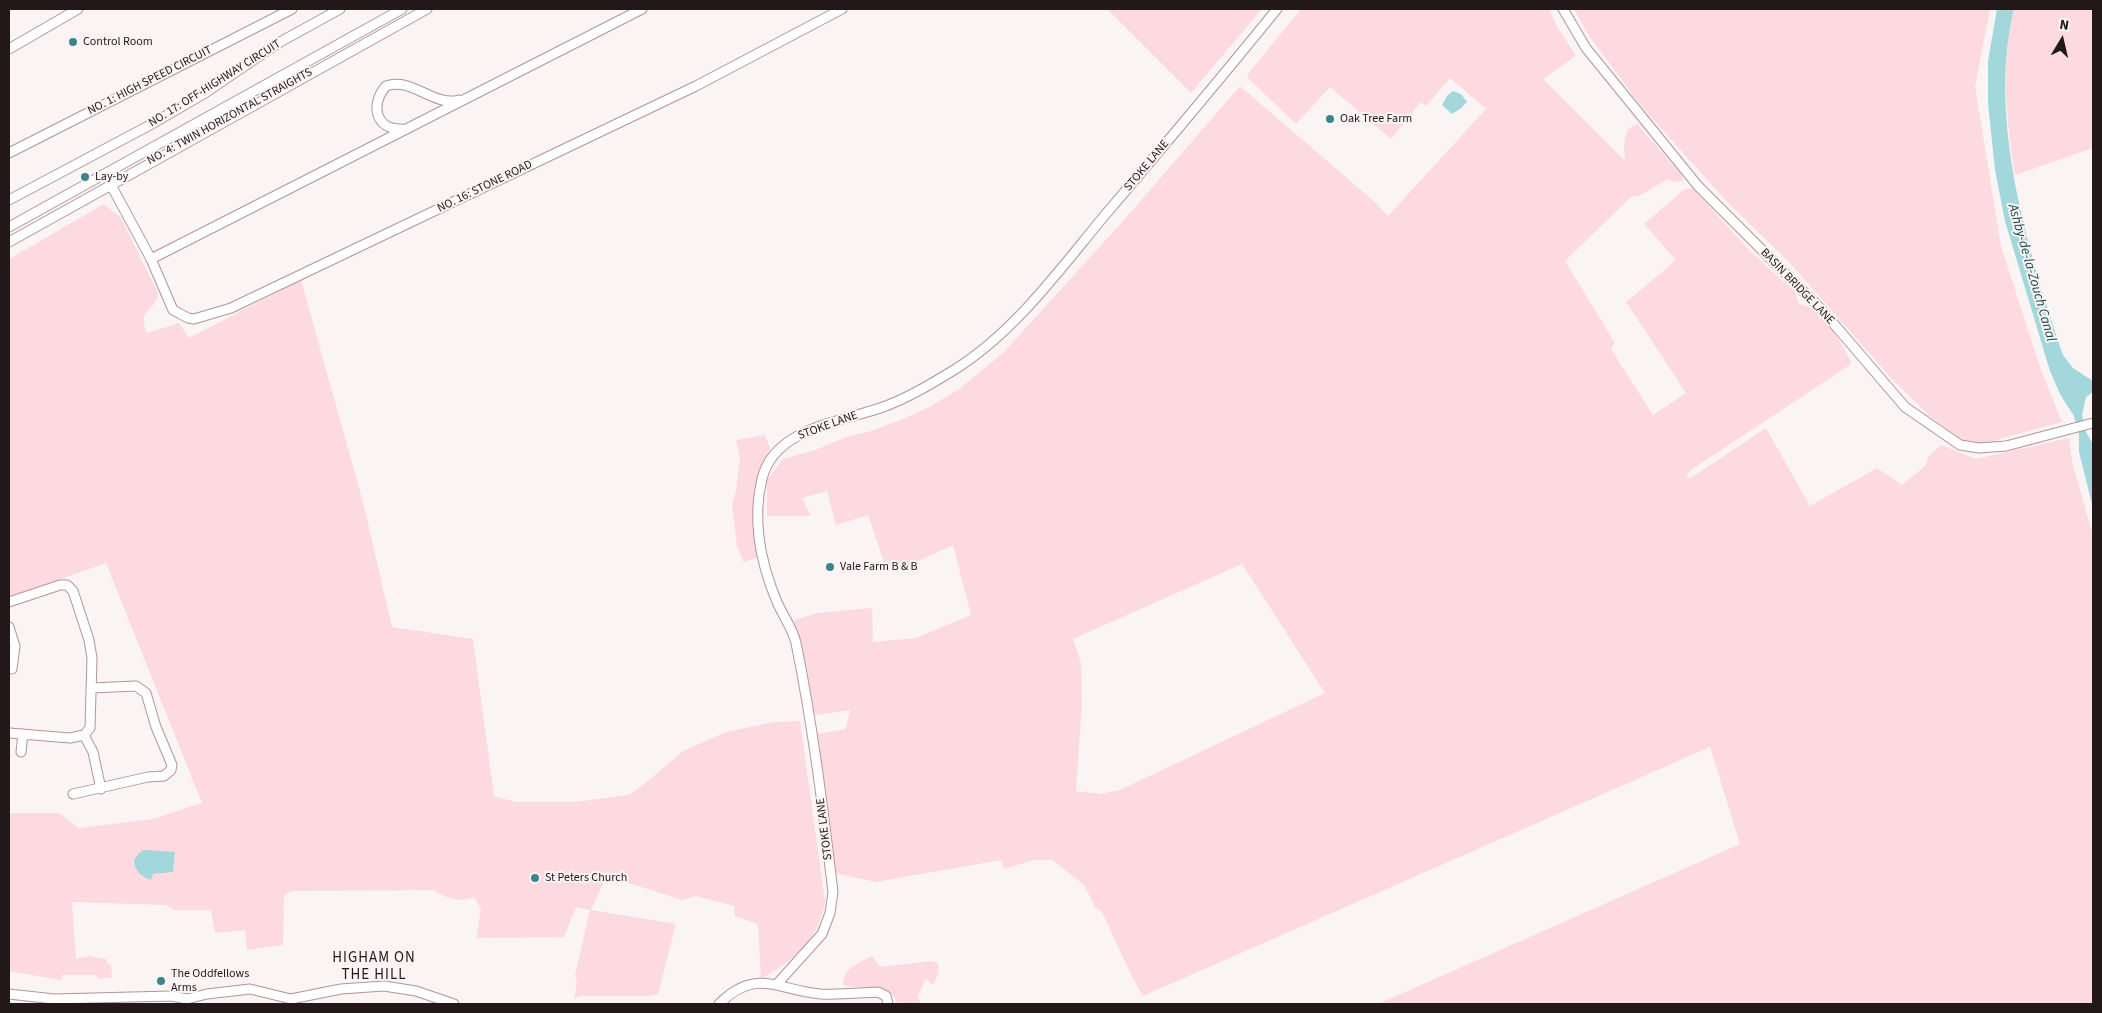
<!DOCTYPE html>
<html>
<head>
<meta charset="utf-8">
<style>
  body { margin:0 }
  #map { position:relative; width:2102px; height:1013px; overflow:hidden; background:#faf4f4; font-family:"Source Sans 3",sans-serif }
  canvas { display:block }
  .frame { position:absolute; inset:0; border:10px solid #221719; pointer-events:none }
  .north { position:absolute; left:2037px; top:15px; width:50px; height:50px; -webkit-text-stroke:4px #faf4f4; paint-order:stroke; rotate:9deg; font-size:14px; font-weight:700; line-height:20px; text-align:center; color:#221719 }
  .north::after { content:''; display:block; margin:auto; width:18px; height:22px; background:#221719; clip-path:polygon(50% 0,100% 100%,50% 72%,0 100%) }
</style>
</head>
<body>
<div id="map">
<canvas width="2102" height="1013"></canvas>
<div class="frame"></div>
<div class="north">N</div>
</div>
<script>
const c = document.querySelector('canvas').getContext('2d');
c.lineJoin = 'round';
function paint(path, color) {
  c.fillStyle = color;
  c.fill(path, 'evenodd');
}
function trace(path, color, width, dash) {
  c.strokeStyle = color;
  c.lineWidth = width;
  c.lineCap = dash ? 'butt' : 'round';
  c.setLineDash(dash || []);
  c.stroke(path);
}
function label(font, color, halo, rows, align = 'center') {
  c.font = font + ' "Source Sans 3",sans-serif';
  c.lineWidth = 4;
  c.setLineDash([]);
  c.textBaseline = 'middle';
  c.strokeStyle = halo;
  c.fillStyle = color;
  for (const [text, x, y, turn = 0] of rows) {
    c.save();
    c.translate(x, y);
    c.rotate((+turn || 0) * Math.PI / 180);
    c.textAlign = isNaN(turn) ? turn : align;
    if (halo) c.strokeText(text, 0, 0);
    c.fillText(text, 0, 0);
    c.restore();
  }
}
paint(new Path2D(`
  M1107 9H1262L1191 93Z
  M1301 9H1549L1557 26 1576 56 1543 79 1625 161C1624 149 1623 141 1628 129L1637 124 1681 174 1683 181 1674 182 1668 179 1639 196 1631 197 1565 261 1615 343 1611 349 1653 415 1686 393 1626 302 1667 268 1675 259 1644 224 1685 189 1692 188 1751 252 1795 292 1799 304C1824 308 1839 340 1851 361L1850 365 1691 470 1686 475 1689 479 1766 428 1810 506 1877 468 1902 485 1926 465 1928 457 1941 445 1976 459 2069 438 2072 461 2093 536V1004H1378L1740 844 1710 747 1143 996 1132 977 1102 912 1095 907 1084 885 1052 860H1034L1004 869 1001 860 876 882 834 873 818 734 846 729 850 710 816 715 812 710 794 620 818 613 872 608 873 642 916 638 971 615 953 545 910 565H885L868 515 836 525 827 491 802 498 811 516H767V480L783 459 815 450 849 436 868 432 901 420 929 407 958 390 1004 352 1124 220 1240 86 1376 203 1388 216 1486 109 1450 78 1426 106 1421 102 1391 139 1330 87 1296 124 1249 79 1247 75ZM1242 564 1325 693 1120 790 1100 794 1076 791 1082 704 1081 663 1073 639Z
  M1574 9H1990L1975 87 2001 246 2041 370 2062 422 2003 438 1990 443 1978 444 1963 441 1931 417 1892 379 1789 262 1729 204 1641 106 1589 36Z
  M2014 9H2093V148L2015 175C2006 120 2001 63 2014 9Z
  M104 204 121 218 158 293C157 312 136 307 147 333L179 323 189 338 301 280 363 502 392 627 473 639 494 796 516 802H575L629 795 642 786 683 751 726 732 774 722 800 721 825 901C818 942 795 959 761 979L758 924 735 916 734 906 696 896 682 900 607 876 591 910 676 924 658 994 648 996H583L574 998 577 983 575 975 590 910 576 907 564 937 476 938 481 909 474 897C464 903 443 898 434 890L291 891 284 896 283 945 247 950 245 930 215 933 211 910H173L166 905 72 902 76 959 89 956 106 959 108 964H111L112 977 98 979 97 975H62L61 980 9 971V813H59L79 828 153 819 202 803 106 563 9 597V259Z
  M765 435 770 448 757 480 753 515 757 558 743 562 737 545 732 504 736 491 740 458 736 440Z
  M872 956 880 967 931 961 938 963 939 972 933 985 926 979 918 995 920 1004H897L895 998 881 989 845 986 843 984C845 966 858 964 872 956Z`), '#fddadf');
paint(new Path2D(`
  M1997 9H2014C1987 118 2028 251 2063 355L2073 368 2093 381V392L2086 397 2082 415 2086 432 2093 444V508L2079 452V434L2074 416 2061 396 2050 371 2005 221 1995 170 1988 103V61Z
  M1453 91 1461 94 1467 102 1460 109 1452 114 1442 105 1447 96Z
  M144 850 175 852 173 872 153 874 151 880C140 876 135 871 134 860L139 853Z`), '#a2d7dc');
const street = new Path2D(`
  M1563 9 1586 48 1698 186 1822 310 1905 407 1960 445 1979 448 2006 446 2093 423
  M9 49 78 9
  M402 129C375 130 370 104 386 86 413 77 433 107 459 100
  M9 153 292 9
  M111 185 151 259 173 310 188 318 194 319 231 308 696 86 842 9
  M9 200 150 125 205 93 280 42 340 9
  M9 227 402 9
  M9 242 427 9
  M151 259 642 9
  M9 602 60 585H67L73 591 89 640 92 658 90 728 84 735 70 738 9 733
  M9 627 15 646 12 669
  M84 735 93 752 101 789
  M21 752 23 734
  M73 794 148 777 164 776 171 770 172 765 156 727 146 693 136 686 91 688
  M777 984 822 934 830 913 833 892C823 809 813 726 796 643 793 629 783 616 777 602 761 564 752 520 762 479 774 428 841 422 883 407 908 398 931 384 954 370 1015 332 1060 269 1105 215 1163 147 1221 78 1277 9
  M9 994 54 999 171 996 187 999 207 994 250 989 291 999 341 989 384 986 416 991 454 1004
  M719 1004C756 967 777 990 820 994 838 995 859 993 878 992L886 996 888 1004`);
trace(street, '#b39499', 11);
trace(street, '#fff', 9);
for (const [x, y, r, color] of [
  [73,42,5,"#3c848b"],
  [1330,119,5,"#3c848b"],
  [85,177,5,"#3c848b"],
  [830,567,5,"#3c848b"],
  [535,878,5,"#3c848b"],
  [161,981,5,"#3c848b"]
]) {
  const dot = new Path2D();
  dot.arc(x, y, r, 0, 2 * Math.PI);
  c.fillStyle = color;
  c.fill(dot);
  trace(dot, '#faf4f4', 2);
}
label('12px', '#221719', '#faf4f4', [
  ["Control Room",83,42],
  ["Oak Tree Farm",1340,119],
  ["Lay-by",95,177],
  ["Vale Farm B & B",840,567],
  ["St Peters Church",545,878],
  ["The Oddfellows",171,974],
  ["Arms",171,988]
], 'left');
label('12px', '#221719', '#faf4f4', [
  ["NO. 1: HIGH SPEED CIRCUIT",150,81,-27],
  ["NO. 17: OFF-HIGHWAY CIRCUIT",215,84,-32],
  ["NO. 4: TWIN HORIZONTAL STRAIGHTS",230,117,-29],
  ["STOKE LANE",1147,166,-50],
  ["NO. 16: STONE ROAD",485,187,-26],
  ["BASIN BRIDGE LANE",1797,287,46],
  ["STOKE LANE",828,426,-20],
  ["STOKE LANE",825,829,-97]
]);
label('italic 14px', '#18484c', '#faf4f4', [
  ["Ashby-de-la-Zouch Canal",2031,273,74]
]);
c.letterSpacing = '1px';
label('15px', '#221719', '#faf4f4', [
  ["HIGHAM ON",374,959],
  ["THE HILL",374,976]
]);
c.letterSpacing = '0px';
</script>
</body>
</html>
